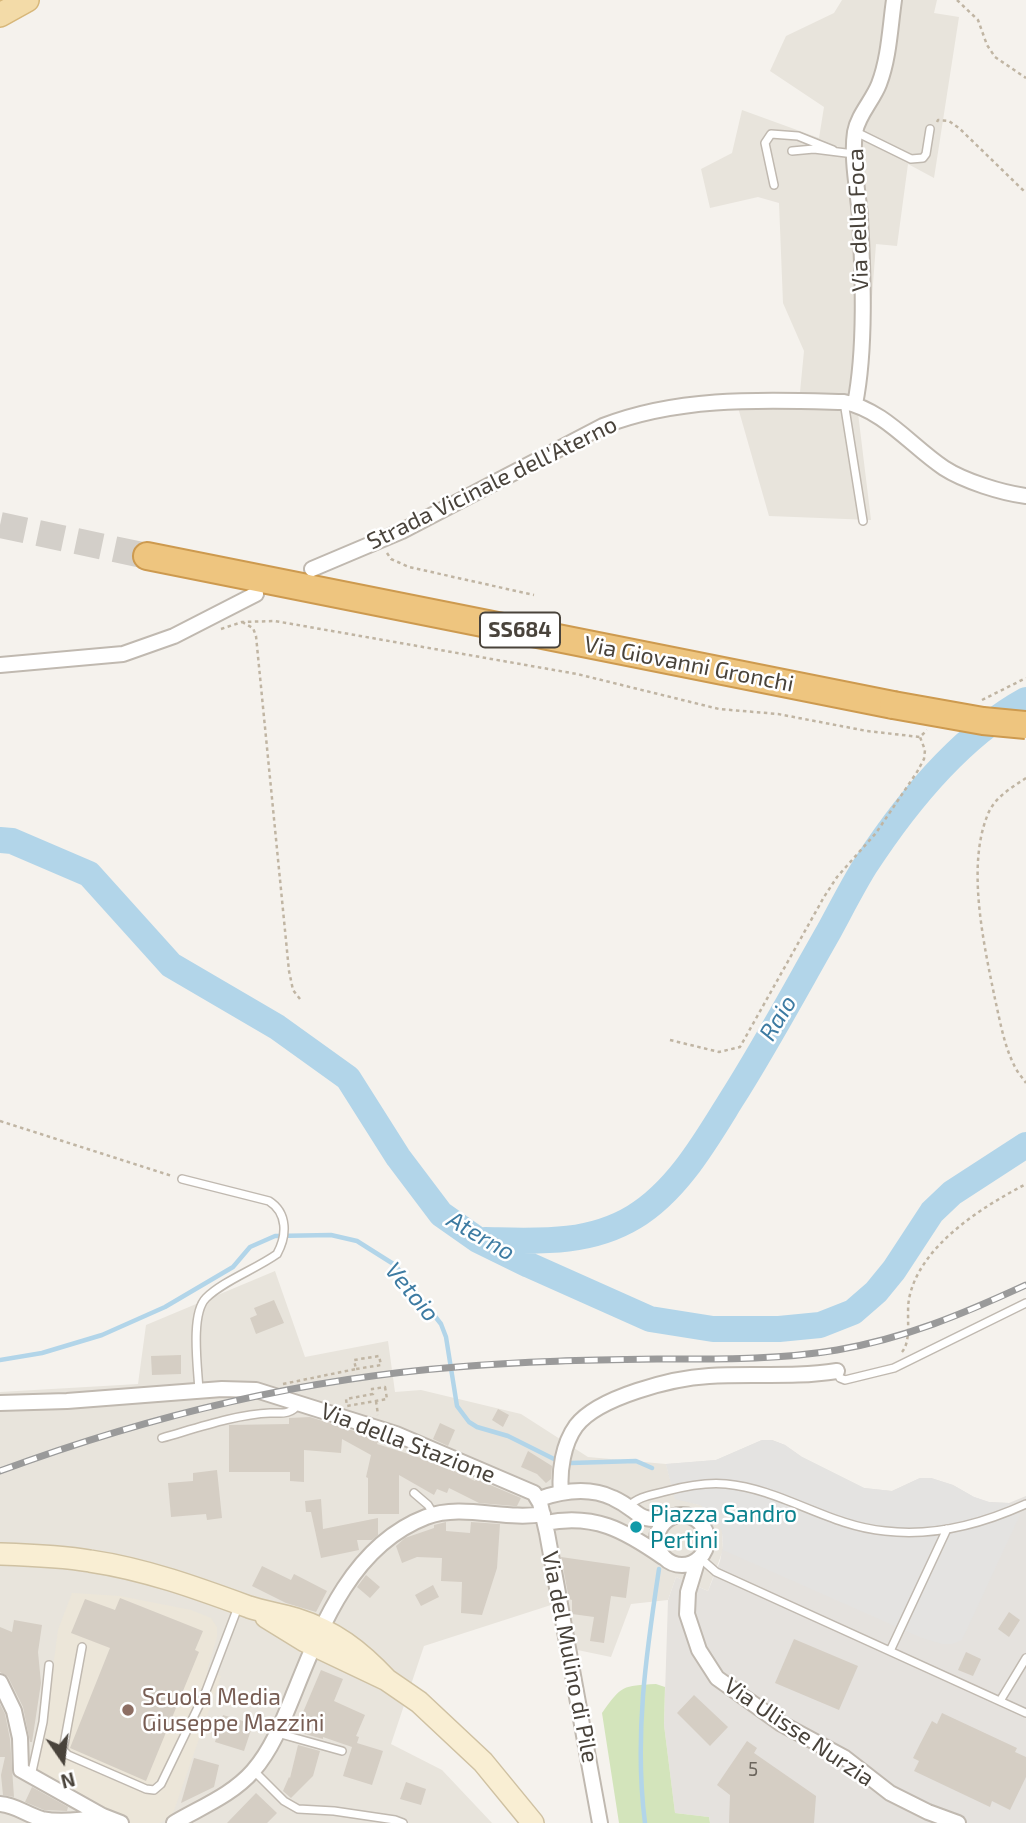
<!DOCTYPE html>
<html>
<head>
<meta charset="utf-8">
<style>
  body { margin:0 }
  #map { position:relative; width:1026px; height:1823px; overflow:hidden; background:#f5f2ed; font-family:"Exo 2",sans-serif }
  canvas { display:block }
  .north { position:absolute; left:28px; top:1725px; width:70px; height:70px; -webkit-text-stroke:5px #fff; paint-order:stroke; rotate:166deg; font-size:19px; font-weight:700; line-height:28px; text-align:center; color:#49433b }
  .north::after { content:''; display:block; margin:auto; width:24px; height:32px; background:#49433b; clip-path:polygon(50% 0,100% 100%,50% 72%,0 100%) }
</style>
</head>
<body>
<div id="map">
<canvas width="1026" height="1823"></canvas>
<div class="north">N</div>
</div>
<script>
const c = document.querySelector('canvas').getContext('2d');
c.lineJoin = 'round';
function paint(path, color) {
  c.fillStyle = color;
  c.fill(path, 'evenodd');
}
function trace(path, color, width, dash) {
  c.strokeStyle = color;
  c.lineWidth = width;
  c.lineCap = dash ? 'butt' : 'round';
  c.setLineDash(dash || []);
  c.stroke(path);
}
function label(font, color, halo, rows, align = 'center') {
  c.font = font + ' "Exo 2",sans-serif';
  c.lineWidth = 5;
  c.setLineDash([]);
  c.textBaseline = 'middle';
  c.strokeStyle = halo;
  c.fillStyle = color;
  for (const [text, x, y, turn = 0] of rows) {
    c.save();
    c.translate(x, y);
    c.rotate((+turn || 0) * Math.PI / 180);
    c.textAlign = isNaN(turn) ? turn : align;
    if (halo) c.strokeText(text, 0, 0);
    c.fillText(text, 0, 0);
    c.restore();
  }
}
paint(new Path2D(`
  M842 0H937L934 13 959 17 934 178 908 164 897 246 876 244 867 363 858 413 871 520 769 516 735 397 800 392 804 351 783 303 779 203 758 197 710 208 701 169 732 153 742 110 819 138 824 107 770 71 786 36 834 13Z
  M275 1271 305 1357 388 1341 395 1392 421 1390 521 1414 588 1457 666 1464 675 1498 700 1505 708 1509 720 1523 722 1531 723 1550 708 1591 676 1577 668 1600 631 1604 611 1657 563 1647 551 1605 424 1646 391 1744 442 1770 492 1823H0V1392L138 1384 146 1325Z`), '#e8e4dc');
paint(new Path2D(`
  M762 1440H772L785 1445 802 1457 864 1488 892 1491 920 1478H931L953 1485 974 1497 989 1502 1009 1503 1026 1496V1823H710L709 1817 675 1813 664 1725 668 1600 676 1577 708 1591 720 1561 724 1540 719 1523 708 1509 700 1505 675 1499 666 1464 716 1460Z`), '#e5e2de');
paint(new Path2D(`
  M72 1593 120 1596 191 1610 211 1618 217 1627V1637L207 1671 221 1676 172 1816 160 1823H132L121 1820 37 1774 36 1765 46 1721 58 1630Z`), '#ece6d9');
paint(new Path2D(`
  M656 1684 665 1687 664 1725 675 1813 709 1817 710 1823H619L602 1713C622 1685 622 1686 656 1684Z`), '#d3e4bb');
paint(new Path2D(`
  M762 1440H772L785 1445 802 1457 864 1488 892 1491 920 1478H931L953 1485 974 1497 989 1502 1009 1503 1020 1515 962 1640 952 1644H943L922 1638 723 1550 722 1531 715 1516 700 1505 675 1499 666 1464 716 1460Z`), '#e4e3e1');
trace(new Path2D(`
  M0 1360 42 1353 102 1335 165 1307 233 1267 250 1247 275 1236 331 1235 357 1241 395 1265 441 1324 446 1337 457 1406 469 1422 477 1427 508 1436 556 1460 571 1463 636 1461 652 1468
  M645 1823C634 1738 646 1654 659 1569`), '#b2d5e9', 4.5);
trace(new Path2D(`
  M0 840 12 841 89 874 171 965 277 1027 348 1078 398 1157 441 1214 478 1240 529 1265 650 1319 713 1329H779L820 1325 853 1312 876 1292 894 1270 932 1212 952 1193 1026 1145
  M485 1240C536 1241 588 1245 634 1217 677 1191 705 1142 731 1100 766 1045 797 987 829 931 841 909 852 887 865 866 906 803 959 737 1026 700`), '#b2d5e9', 26);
paint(new Path2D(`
  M274 1300 284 1323 256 1334 250 1318 257 1315 254 1308Z
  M181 1355V1374L152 1375 151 1356Z
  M498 1409 509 1415 503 1427 492 1420Z
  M310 1417 379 1439 377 1444 424 1459 425 1457 475 1481 476 1479 521 1498 517 1506H514L479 1503 449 1488 447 1493 437 1489 434 1495 399 1475V1514H368V1478L366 1477 371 1455 342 1439 341 1453 304 1450V1482L290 1481V1472H229V1425L289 1424V1418Z
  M440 1423 455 1430 448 1446 433 1439Z
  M528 1451 552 1466 551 1479 546 1483 537 1474 521 1467Z
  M217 1470 222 1518 207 1520 206 1514 171 1517 168 1483 193 1481V1473Z
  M321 1499 323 1529 378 1518V1535L372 1540H357L359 1550 321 1558 311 1512H306L305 1501Z
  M446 1522V1531L470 1533 471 1522 500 1524 497 1568 482 1615 461 1613 462 1582 441 1581 442 1558 417 1557 402 1563 396 1546 405 1538 434 1528V1525Z
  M561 1557 630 1567 626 1598 611 1596 604 1643 590 1641 594 1617 572 1614V1600L569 1599Z
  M262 1566 291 1580 294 1574 327 1591 316 1612 286 1603 252 1586Z
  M366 1575 380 1587 370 1598 357 1587Z
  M433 1585 439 1597 421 1606 415 1595Z
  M120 1598 203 1631 195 1650 199 1652 146 1781 70 1748 110 1648 71 1633 85 1599 115 1610Z
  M1009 1612 1020 1620 1009 1637 998 1629Z
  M14 1620 42 1625 38 1652 41 1683 32 1742H30L23 1707 8 1677 0 1672V1627L12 1632Z
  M794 1639 858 1666 839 1710 775 1683Z
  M966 1652 981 1659 973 1676 958 1670Z
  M321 1670 343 1679 334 1701 365 1715 356 1736 359 1737 357 1743 383 1751 372 1785 343 1776 352 1747 323 1737V1739L301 1733 303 1726 298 1724Z
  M694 1695 728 1727 710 1746 677 1713Z
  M0 1704 5 1714 10 1739 14 1797 3 1795 1 1775 5 1757H0Z
  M942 1713 1017 1748 1015 1752 1026 1757V1777L1010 1810 992 1801 990 1807 914 1771 919 1761 913 1758 919 1746 932 1721 937 1724Z
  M223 1715 253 1724 244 1751 215 1742Z
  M747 1741 757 1748 754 1753 816 1796 814 1823H729L730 1795 717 1785Z
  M298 1745 320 1751 313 1776 291 1798 283 1791 289 1777 290 1778Z
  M194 1758 219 1765 214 1787 181 1803Z
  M406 1782 426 1789 421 1805 400 1799Z
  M32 1787 68 1807 67 1811 44 1810 25 1802Z
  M256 1793 277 1813 267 1823H227Z`), '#d5cec4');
trace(new Path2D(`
  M0 525 147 556`), '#d3cfc9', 26, [26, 13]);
const lane = new Path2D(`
  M856 132 911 159 923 158 926 154 930 129
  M792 151 814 149 854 154
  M774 185 765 143 771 134 798 136 833 150
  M844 402 863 521
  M182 1179 269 1201C288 1213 287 1236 277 1254 256 1269 223 1281 206 1298 190 1314 198 1369 199 1391
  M837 1371 840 1378 845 1380 894 1368 1026 1303
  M162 1438C194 1429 237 1414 270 1413 281 1413 292 1415 299 1403
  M414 1493 428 1505 434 1515
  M628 1507C638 1496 653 1495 667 1491 686 1486 706 1482 726 1484 781 1489 829 1526 885 1531 934 1537 982 1524 1026 1504
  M700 1558 716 1572 1026 1713
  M82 1647 63 1750 68 1755 146 1789 154 1790 161 1784 206 1691 238 1607
  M890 1651 947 1529
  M1000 1701 1026 1658
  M277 1733 342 1751
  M254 1771 284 1801 298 1809 334 1811 395 1820 403 1823
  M31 1776 43 1722 49 1665`);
const street = new Path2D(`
  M855 404C866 349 863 274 860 217 858 190 851 159 855 132 858 115 873 100 879 84 889 58 890 28 894 0
  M312 569 402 531 603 426C680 396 763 400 844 402 884 410 911 446 944 468 964 481 1002 493 1026 496
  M0 665 123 654 174 636 256 594
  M0 1403 67 1401 222 1389 256 1390 396 1434 534 1493 540 1503 547 1533 600 1823
  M561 1493C559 1471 563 1444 576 1426 598 1397 673 1378 709 1376 753 1373 792 1378 837 1371
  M539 1499C562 1491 590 1487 613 1498 642 1511 634 1524 672 1517
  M657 1540a25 25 0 1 1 50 0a25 25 0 1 1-50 0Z
  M545 1523C594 1513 624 1530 663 1557
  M698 1559 688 1592 687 1614 699 1650 717 1678 780 1723 845 1758 890 1793 928 1812 958 1823
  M0 1682 14 1711 20 1738 21 1770 103 1816 121 1823
  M0 1804C16 1805 27 1815 42 1819 61 1823 83 1820 103 1816
  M174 1823C201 1807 232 1795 253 1771 273 1748 284 1718 295 1691 322 1624 353 1545 426 1517 463 1503 505 1521 543 1514`);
const secondary = new Path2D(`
  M0 1554C30 1555 61 1556 90 1561 145 1569 197 1588 249 1607 264 1612 280 1614 296 1619 334 1631 360 1651 387 1680
  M266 1617 305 1641 387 1680 419 1702 483 1762 533 1823`);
const primary = new Path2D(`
  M0 15 27 0`);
const highway = new Path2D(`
  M147 556 893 705`);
trace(lane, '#c0b9b0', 10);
trace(street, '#c0b9b0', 18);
trace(secondary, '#cfc1a2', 24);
trace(primary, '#d7b779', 26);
trace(highway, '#cd9a4f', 30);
trace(new Path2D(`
  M957 0 978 20 987 45 995 57 1026 78
  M937 122 938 120 949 121 959 128 1026 193
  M387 553 391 559 409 567 534 595
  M242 622 253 628 256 636 289 971 293 990 300 999
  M221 629 242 622 275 621 577 674 719 709 778 714 867 731 920 737 927 730
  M982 700 1026 678
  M1026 778C1011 788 995 797 988 814 966 866 984 945 995 999 1000 1021 1004 1045 1014 1065 1017 1072 1022 1077 1026 1083
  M670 1040 719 1052 740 1047 824 897 837 877 876 833 917 772 924 759 925 750 920 737
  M0 1121 172 1176
  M902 1352C912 1340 906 1316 909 1299 919 1246 982 1207 1026 1184
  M283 1384 356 1369 354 1360 379 1356 381 1365 356 1369
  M385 1387 387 1399 347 1406 346 1399 373 1394 372 1389Z
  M376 1401 378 1415`), '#c0b5a3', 2.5, [3.5, 3.5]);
trace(lane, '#fff', 7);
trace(street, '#fff', 14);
trace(secondary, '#f9eed3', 21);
trace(primary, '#f3dba8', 23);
trace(highway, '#eec57f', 26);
const rail = new Path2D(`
  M0 1471C146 1417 301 1379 457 1367 523 1361 591 1360 658 1359 717 1359 778 1360 837 1350 906 1338 963 1314 1026 1285`);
trace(rail, '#9a9a9a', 7);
trace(rail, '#fff', 4.5, [13]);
const highwayBridge = new Path2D(`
  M893 705 983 721 1026 725`);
trace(highwayBridge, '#cd9a4f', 30, []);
trace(highwayBridge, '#eec57f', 26);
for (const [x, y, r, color] of [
  [636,1527,7,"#0f9aa8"],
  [128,1710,7,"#8d6e63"]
]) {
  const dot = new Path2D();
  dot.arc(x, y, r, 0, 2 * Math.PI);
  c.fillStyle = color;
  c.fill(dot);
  trace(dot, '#fff', 2.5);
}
label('19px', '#6c665d', null, [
  ["5",753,1770]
]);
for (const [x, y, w] of [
  [520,630,80]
]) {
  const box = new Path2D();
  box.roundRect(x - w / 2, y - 17.5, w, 35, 5);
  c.fillStyle = '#fff';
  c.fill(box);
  trace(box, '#49433b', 2);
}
label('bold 21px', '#49433b', null, [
  ["SS684",520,630]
]);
label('23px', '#49433b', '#fff', [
  ["Via della Foca",858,220,-92],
  ["Strada Vicinale dell'Aterno",492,483,-26],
  ["Via Giovanni Gronchi",689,664,11],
  ["Via della Stazione",408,1443,21],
  ["Via del Mulino di Pile",570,1657,79],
  ["Via Ulisse Nurzia",799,1732,34]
]);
label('23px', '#0d838f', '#fff', [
  ["Piazza Sandro",650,1514],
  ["Pertini",650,1540]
], 'left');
label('23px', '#785e54', '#fff', [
  ["Scuola Media",142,1697],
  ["Giuseppe Mazzini",142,1723]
], 'left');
label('italic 24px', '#3d7ba2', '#fff', [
  ["Raio",778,1018,-59],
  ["Aterno",481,1236,30],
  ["Vetoio",412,1292,50]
]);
</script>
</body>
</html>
